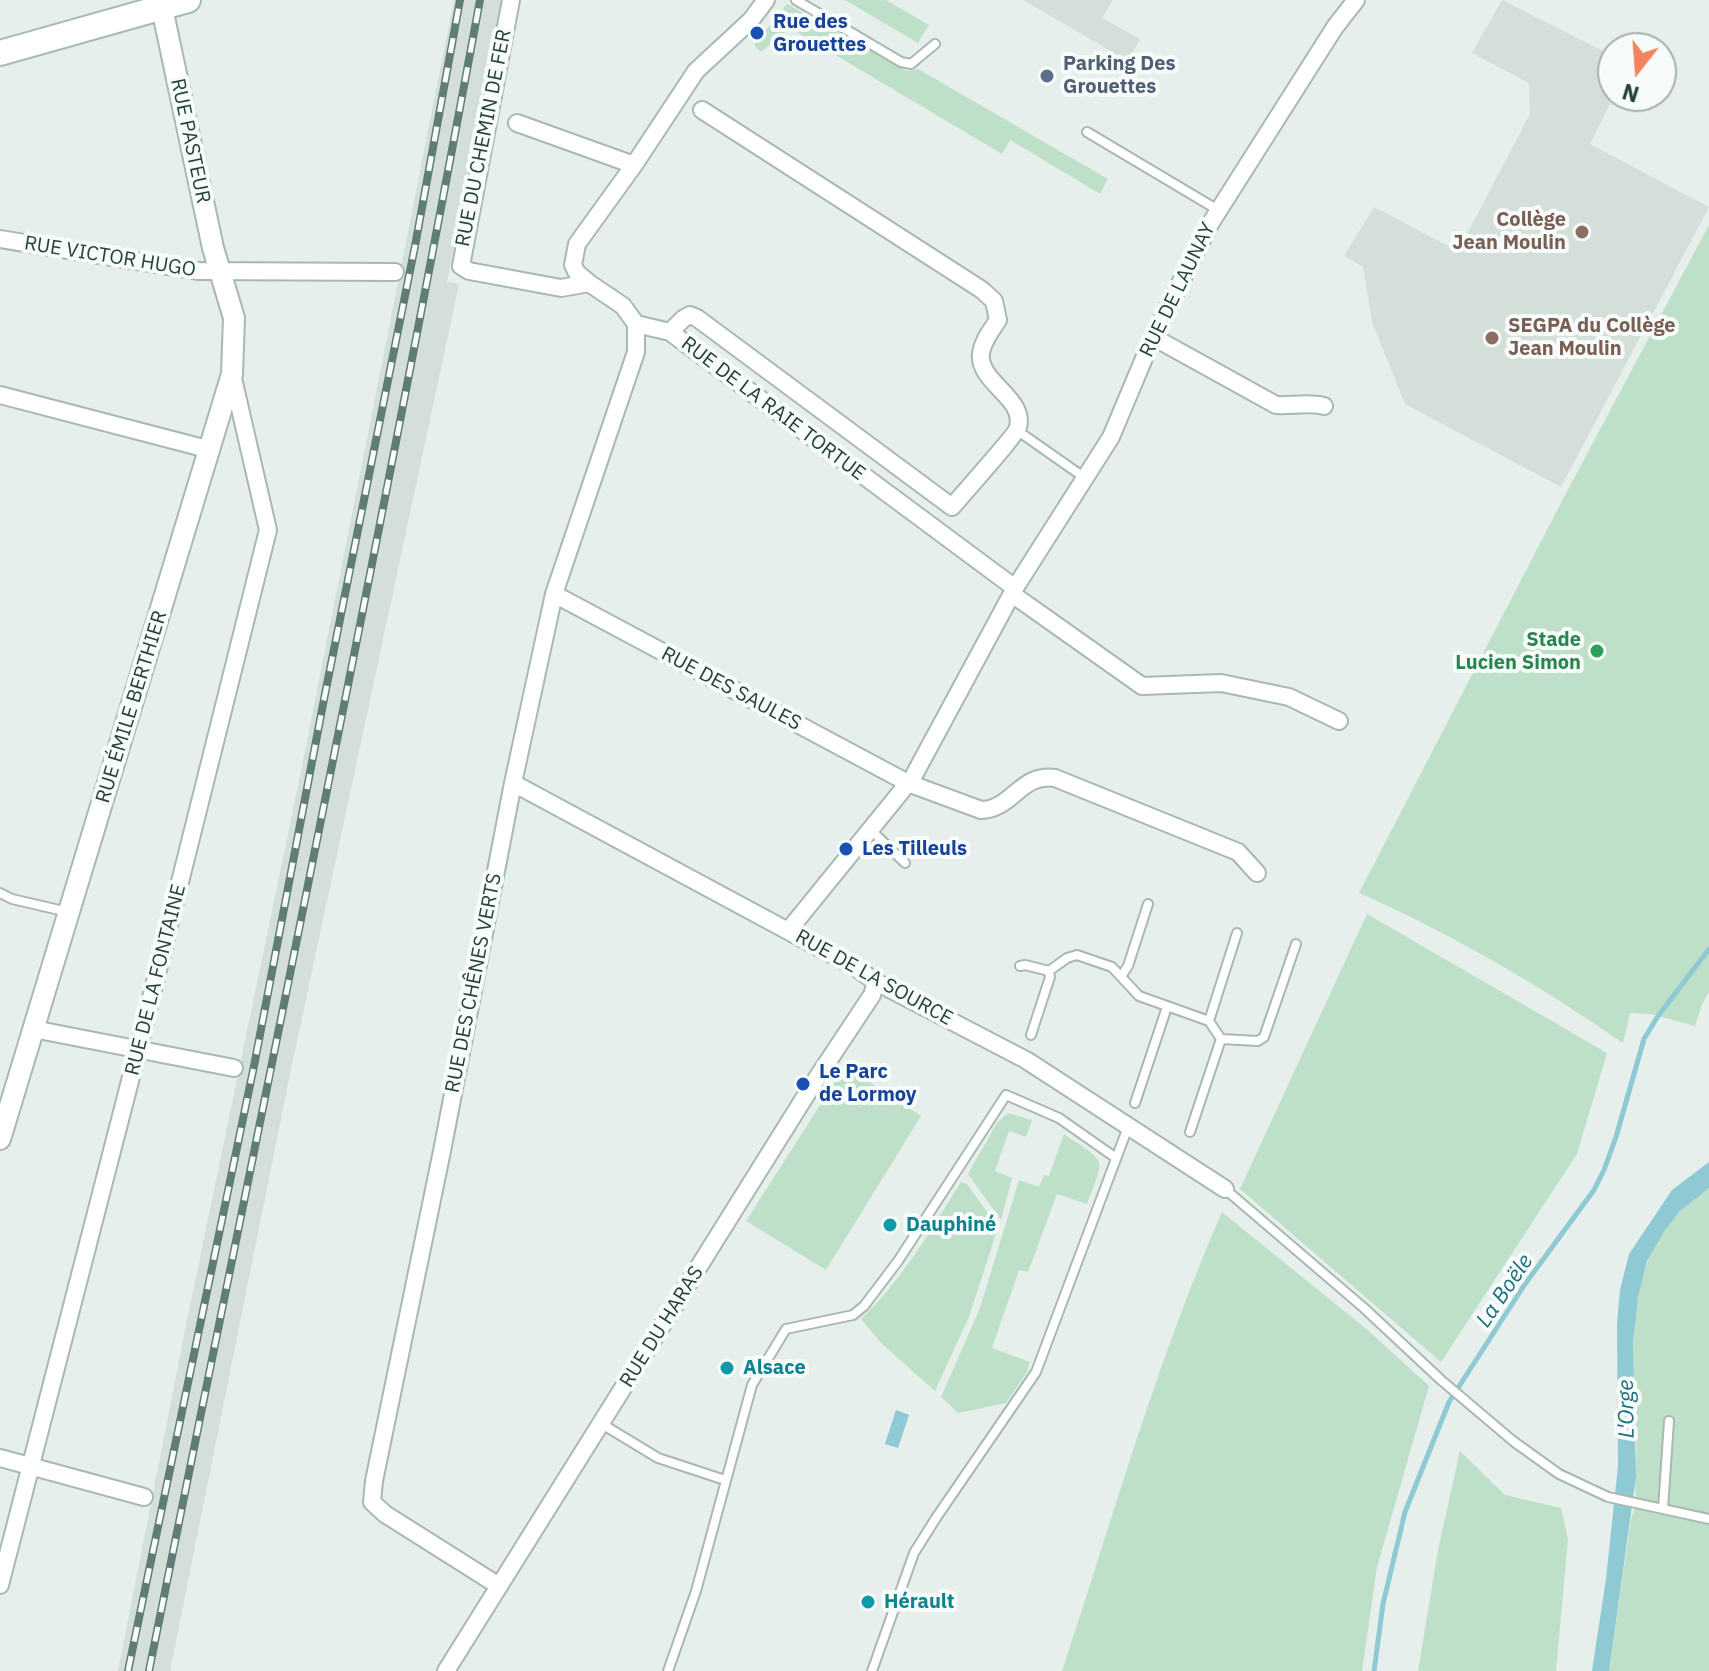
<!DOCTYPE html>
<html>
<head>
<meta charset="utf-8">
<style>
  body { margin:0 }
  #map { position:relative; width:1709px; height:1671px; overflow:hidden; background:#e6efeb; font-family:"IBM Plex Sans",sans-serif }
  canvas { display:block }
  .north { position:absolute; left:1597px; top:32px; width:80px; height:80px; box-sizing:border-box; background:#f7fbf9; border:2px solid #a3b1ad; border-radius:50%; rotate:197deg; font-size:22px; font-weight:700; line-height:32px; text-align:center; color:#24423a }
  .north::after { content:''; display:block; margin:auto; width:28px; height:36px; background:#f4845f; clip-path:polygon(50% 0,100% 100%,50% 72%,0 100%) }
</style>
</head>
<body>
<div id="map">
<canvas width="1709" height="1671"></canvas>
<div class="north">N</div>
</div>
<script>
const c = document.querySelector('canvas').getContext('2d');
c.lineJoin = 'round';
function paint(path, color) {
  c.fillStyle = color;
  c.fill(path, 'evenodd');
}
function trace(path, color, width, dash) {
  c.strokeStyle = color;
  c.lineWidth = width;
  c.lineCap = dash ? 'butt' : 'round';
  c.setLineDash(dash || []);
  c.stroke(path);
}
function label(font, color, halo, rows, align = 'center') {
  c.font = font + ' "IBM Plex Sans",sans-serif';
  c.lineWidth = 8;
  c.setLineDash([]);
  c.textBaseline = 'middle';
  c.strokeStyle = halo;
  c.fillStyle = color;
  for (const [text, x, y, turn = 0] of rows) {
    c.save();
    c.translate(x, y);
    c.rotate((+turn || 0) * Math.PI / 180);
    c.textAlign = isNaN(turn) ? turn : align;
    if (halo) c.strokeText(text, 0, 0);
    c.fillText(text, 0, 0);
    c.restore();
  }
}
paint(new Path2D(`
  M454 0H504L447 282 459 284 289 1079 170 1671H118L187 1320 301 771Z
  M1023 0H1113L1102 18 1140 39 1128 61Z
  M1502 0 1613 56 1614 96 1590 144 1709 207 1561 487 1405 404 1372 322 1363 267 1344 256 1374 207 1458 251 1530 114 1529 83 1472 53Z`), '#d4dfda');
paint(new Path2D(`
  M845 0H886L929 25 918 43Z
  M787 4 907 71 918 69 1108 179 1100 194 1010 140 1002 154 790 28 761 52 754 45Z
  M1709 225V992L1702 1004 1695 1026 1651 1014 1630 1013 1623 1043C1539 985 1452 934 1359 893L1564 497Z
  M1367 914 1607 1053 1577 1154 1441 1362 1240 1189Z
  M845 1066 921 1116 826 1270 746 1221Z
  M1008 1113 1032 1120 1026 1137 1009 1131 995 1171 1012 1178 1001 1220 968 1174 997 1123Z
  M1064 1134C1107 1164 1106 1155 1087 1204L1057 1194 1028 1272 1019 1270 992 1348 1030 1362 1027 1372 1006 1403 958 1413 941 1397 980 1308 1019 1180 1039 1187 1044 1175 1049 1176Z
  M961 1182 967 1184 998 1227 969 1317 935 1391 882 1344 861 1319C902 1280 931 1230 961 1182Z
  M1709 1188V1671H1609L1631 1519 1637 1503 1635 1489C1644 1397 1607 1286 1680 1211 1688 1202 1700 1195 1709 1188Z
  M1222 1212 1370 1332 1429 1386 1377 1567 1362 1671H1062C1113 1517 1157 1360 1222 1212Z
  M1460 1451 1505 1495 1561 1508 1568 1539 1556 1671H1418L1438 1550Z`), '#bfe0c8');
paint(new Path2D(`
  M1709 1162V1188L1680 1211 1665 1230 1647 1261 1638 1297 1633 1343 1636 1477 1609 1671H1592L1606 1579 1618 1466 1617 1323 1620 1290 1629 1254 1672 1190Z
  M896 1410 909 1415 898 1448 885 1444Z`), '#8ec9d4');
trace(new Path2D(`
  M1374 1671 1383 1604 1405 1512 1449 1402 1525 1284 1594 1190 1604 1170 1616 1137 1644 1039 1658 1016 1709 949`), '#8ec9d4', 5);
const service = new Path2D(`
  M796 0 901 62 911 64 935 44
  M1087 132 1218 210
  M1018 431 1085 478
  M871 830 905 863
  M0 893 12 899 68 912
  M1020 966 1025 965 1049 971 1067 958 1077 955 1112 967 1139 996 1209 1021 1221 1039 1258 1041 1264 1037 1296 944
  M1122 975 1128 966 1148 904
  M1209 1021 1237 933
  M1031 1035 1050 977 1049 971
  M1135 1103 1167 1007
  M1190 1132 1221 1039
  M1225 1189 1364 1308 1441 1380 1513 1441 1559 1474 1608 1497 1709 1519
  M602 1424 658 1458 725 1480
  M1663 1509 1669 1421
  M668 1671 696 1591 752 1385 786 1329 853 1315 864 1306 898 1261 1006 1095 1059 1118 1116 1158
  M872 1671 914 1553 936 1518 1036 1372 1128 1127`);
const minor = new Path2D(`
  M511 0 461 266 469 271 561 288 589 283 623 306 636 324 670 332 1015 588
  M517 123 634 165
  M0 239 198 271 395 272
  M589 283 577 273 573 265 577 244 634 165 696 71 751 20 766 0
  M670 332 683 319 690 315 697 318 952 507C961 496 1017 434 1018 427 1026 398 977 382 981 353 983 340 991 331 998 320L994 301 982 290 702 110
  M1153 337 1276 405C1293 406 1307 402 1324 406
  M0 395 211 450
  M554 594 908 783 981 810C1013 809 1020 773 1055 778L1238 852 1257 873
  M1012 594 1142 686 1221 683 1289 697 1339 721
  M513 783 788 931 855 967 876 982 1026 1060 1225 1189
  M788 931 913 777 1015 588 1111 437 1153 337 1210 224 1335 27 1356 0
  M33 1029 234 1068
  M0 1458 144 1497
  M0 1585 138 1050 268 530 232 374
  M499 1586 385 1514 372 1502 374 1481 442 1151 513 783 554 594 636 352V324
  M446 1671 813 1084 872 995 876 982`);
const tertiary = new Path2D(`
  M0 1139 232 374 234 318 213 248 162 8`);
const secondary = new Path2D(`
  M0 53 188 0`);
trace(service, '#a8b8b2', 12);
trace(minor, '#a8b8b2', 20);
trace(tertiary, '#a8b8b2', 24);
trace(secondary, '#a4bbb3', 28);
trace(service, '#fff', 8);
trace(minor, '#fff', 16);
trace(tertiary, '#fff', 20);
trace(secondary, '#fff', 24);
const rail = new Path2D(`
  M128 1671 254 1066 325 694 415 246 460 0
  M149 1671C261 1114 377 558 480 0`);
trace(rail, '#5f7d75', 8);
trace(rail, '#f7fbf9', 5, [15]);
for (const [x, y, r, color] of [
  [757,33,8,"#1a4fb4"],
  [1047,76,8,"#5c6f8a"],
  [1582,232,8,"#8d6e63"],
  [1492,338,8,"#8d6e63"],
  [1597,651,8,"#2e9e5b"],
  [846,849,8,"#1a4fb4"],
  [803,1084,8,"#1a4fb4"],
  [890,1225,8,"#0f9aa8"],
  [727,1368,8,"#0f9aa8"],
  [868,1602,8,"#0f9aa8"]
]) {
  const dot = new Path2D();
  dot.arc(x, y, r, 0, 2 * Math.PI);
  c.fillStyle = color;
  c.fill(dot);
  trace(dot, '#f7fbf9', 3);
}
label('bold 20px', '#164399', '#f7fbf9', [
  ["Rue des",773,22],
  ["Grouettes",773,45],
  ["Les Tilleuls",862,849],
  ["Le Parc",819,1072],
  ["de Lormoy",819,1095]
], 'left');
label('bold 20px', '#4e5e75', '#f7fbf9', [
  ["Parking Des",1063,64],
  ["Grouettes",1063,87]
], 'left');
label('20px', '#24423a', '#f7fbf9', [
  ["RUE DU CHEMIN DE FER",484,138,-79],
  ["RUE PASTEUR",190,141,78],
  ["RUE VICTOR HUGO",110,257,9],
  ["RUE DE LAUNAY",1178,290,-64],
  ["RUE DE LA RAIE TORTUE",773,409,37],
  ["RUE DES SAULES",731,689,28],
  ["RUE ÉMILE BERTHIER",132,707,-73],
  ["RUE DE LA SOURCE",874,978,29],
  ["RUE DE LA FONTAINE",156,980,-76],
  ["RUE DES CHÊNES VERTS",474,983,-79],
  ["RUE DU HARAS",662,1327,-58]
]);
label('bold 20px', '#785e54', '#f7fbf9', [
  ["Collège",1566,220],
  ["Jean Moulin",1566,243],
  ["SEGPA du Collège",1508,326,"left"],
  ["Jean Moulin",1508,349,"left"]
], 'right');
label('bold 20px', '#27864d', '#f7fbf9', [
  ["Stade",1581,640],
  ["Lucien Simon",1581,663]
], 'right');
label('bold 20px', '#0d838f', '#f7fbf9', [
  ["Dauphiné",906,1225],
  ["Alsace",743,1368],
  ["Hérault",884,1602]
], 'left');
label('italic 22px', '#1c6f80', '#f7fbf9', [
  ["La Boële",1505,1291,-56],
  ["L'Orge",1627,1409,-91]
]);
</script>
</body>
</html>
